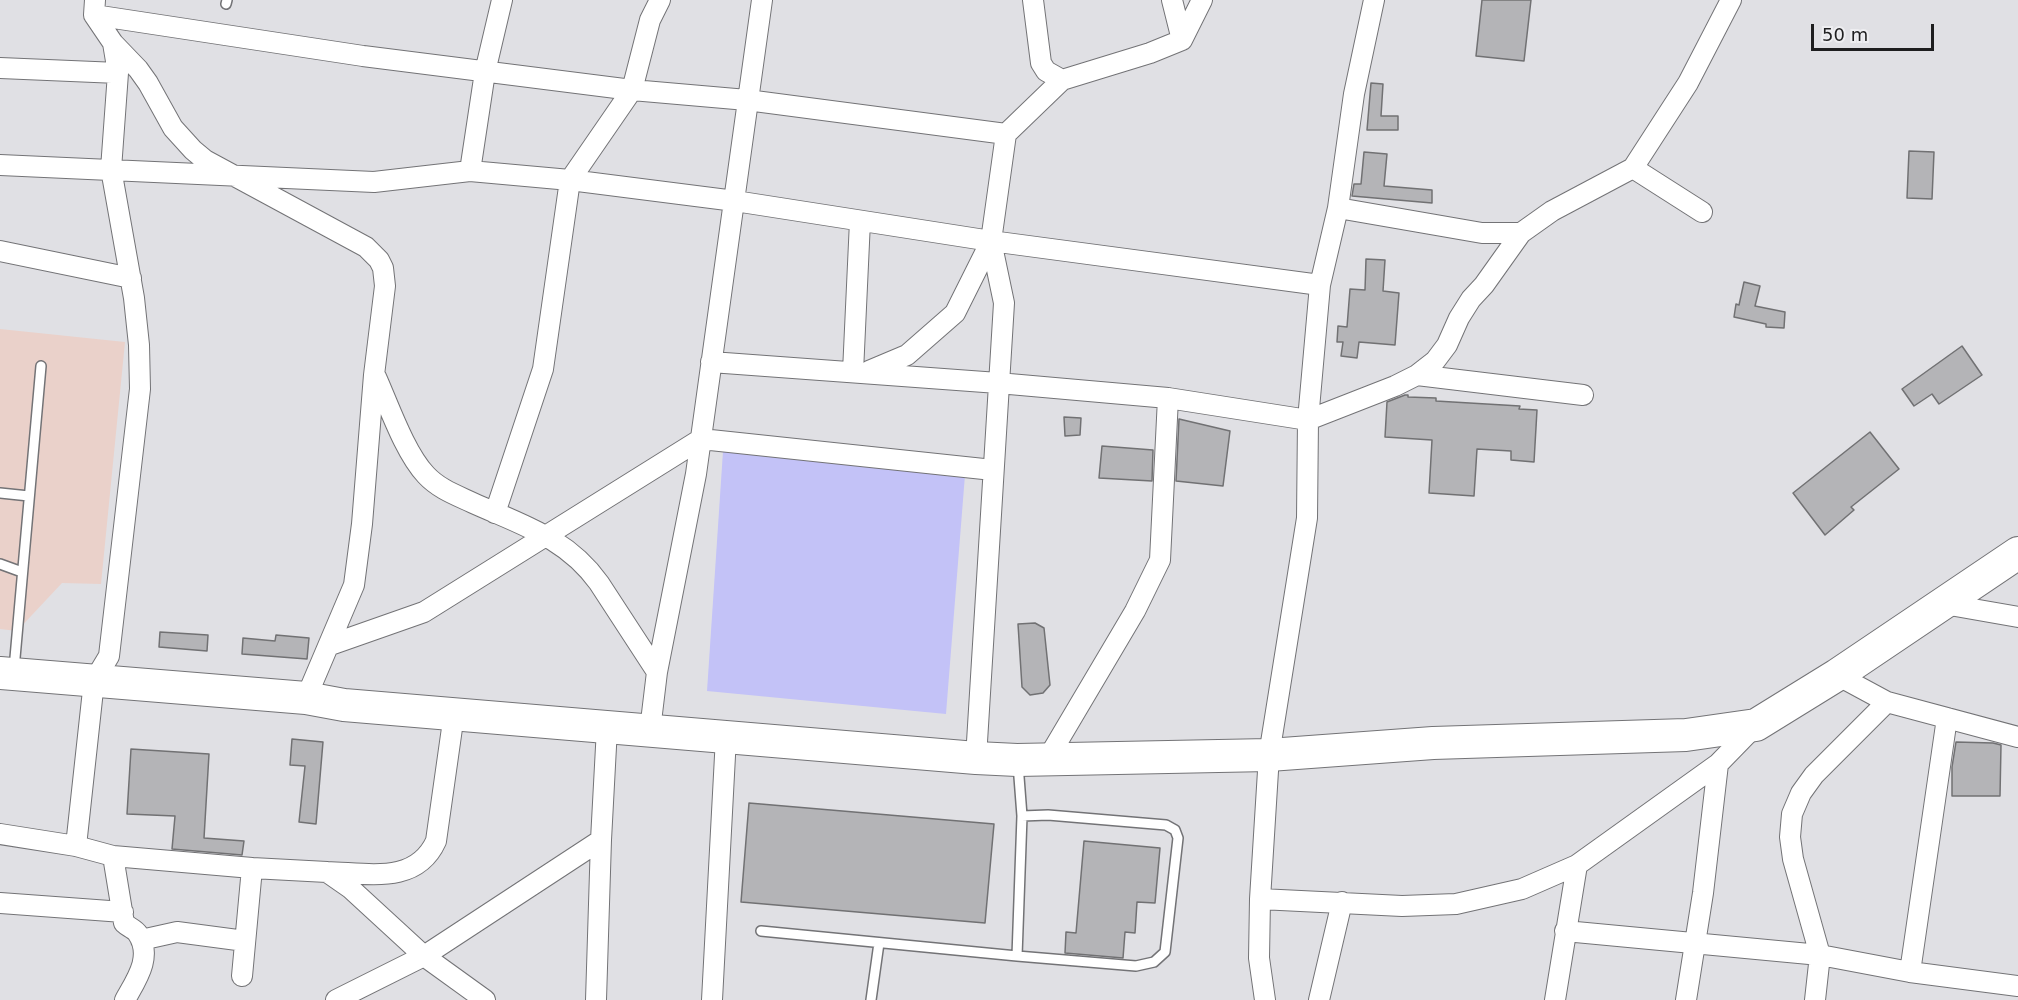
<!DOCTYPE html>
<html>
<head>
<meta charset="utf-8">
<style>
  body { margin:0 }
  #map { position:relative; width:2018px; height:1000px; overflow:hidden; background:#e0e0e4; font-family:"DejaVu Sans",sans-serif }
  canvas { display:block }
  .scale { position:absolute; left:1811px; top:24px; width:123px; height:27px; box-sizing:border-box; border:3px solid #1e1e1f; border-top:0; padding-left:8px; font-size:18px; line-height:21px; white-space:nowrap; color:#1e1e1f; -webkit-text-stroke:4px #eeeef1; paint-order:stroke }
</style>
</head>
<body>
<div id="map">
<canvas width="2018" height="1000"></canvas>
<div class="scale">50 m</div>
</div>
<script>
const c = document.querySelector('canvas').getContext('2d');
c.lineJoin = 'round';
function paint(path, color) {
  c.fillStyle = color;
  c.fill(path, 'evenodd');
}
function trace(path, color, width, dash) {
  c.strokeStyle = color;
  c.lineWidth = width;
  c.lineCap = dash ? 'butt' : 'round';
  c.setLineDash(dash || []);
  c.stroke(path);
}
paint(new Path2D(`
  M0 329 125 342 101 584 62 583 17 631 0 629Z`), '#ead1ca');
paint(new Path2D(`
  M723 451 965 475 946 714 707 691Z`), '#c3c2f7');
const building = new Path2D(`
  M1482 0H1531L1524 61 1476 56Z
  M1371 83 1383 84 1381 116H1398V130H1367Z
  M1909 151 1934 152 1932 199 1907 198Z
  M1364 152 1387 154 1384 186 1432 190V203L1352 196 1354 184H1361Z
  M1366 259 1385 260 1383 291 1399 293 1395 345 1359 342 1357 358 1341 356 1343 342H1337L1338 326 1347 327 1350 289 1365 290Z
  M1744 282 1760 286 1755 306 1785 312 1784 328 1766 327V324L1734 317 1736 304 1739 305Z
  M1962 346 1982 375 1939 404 1932 394 1914 406 1902 389Z
  M1405 395H1408V397L1436 398V401L1520 406 1519 409 1537 410 1534 462 1511 460V451L1477 449 1474 496 1429 493 1432 440 1385 437 1387 402Z
  M1064 417 1081 418 1080 435 1065 436Z
  M1179 419 1230 431 1223 486 1176 481Z
  M1870 432 1899 469 1851 507 1854 510 1825 535 1793 493Z
  M1102 446 1153 450 1152 481 1099 478Z
  M1035 623 1044 628 1050 685 1043 693 1030 695 1022 687 1018 624Z
  M160 632 208 635 207 651 159 647Z
  M276 635 309 638 307 659 242 654 243 638 275 641Z
  M292 739 323 742 316 824 299 822 305 766 290 765Z
  M1956 742 1993 743 2001 745 2000 796H1952V767Z
  M131 749 209 754 204 838 244 841 242 855 172 849 175 816 127 814Z
  M749 803 994 824 985 923 741 902Z
  M1084 841 1160 848 1155 903 1137 902 1135 933 1125 932 1123 958 1065 953 1066 932 1076 933Z`);
paint(building, '#b4b4b7');
trace(building, '#717173', 1.5);
const service = new Path2D(`
  M226 4 227 0
  M0 493 29 496
  M0 564 22 572
  M14 669 41 366
  M761 931 1017 956 1136 966 1154 962 1165 952 1178 838 1175 830 1166 825 1048 815 1022 816
  M1017 956 1022 816 1018 764
  M871 1000 879 943`);
const minor = new Path2D(`
  M1033 0 1041 63 1046 71 1062 80
  M1172 0 1182 40
  M94 15 363 56 632 90 747 100 1006 134
  M113 43 138 69 148 83 173 128 193 150 205 160 366 247 379 260 383 268 385 286 374 375 362 524 354 585 306 698
  M0 68 118 73
  M0 165 374 182 470 171 570 180 735 201 991 241 1320 285
  M1633 168 1702 212
  M470 171 485 72 502 0
  M1338 208 1482 233H1521
  M0 251 131 278
  M711 362 998 383 1168 398 1308 420 1395 386 1417 375 1435 361 1447 345 1459 318 1471 299 1484 285 1521 233 1552 211 1633 168 1688 83 1731 0
  M869 371 907 355 955 313 991 241
  M853 372 860 221
  M1417 375 1583 395
  M376 377C389 406 405 453 426 475 439 489 456 495 473 503 522 525 567 538 599 583L657 672
  M495 513 543 369 570 180 632 90 650 20 660 0
  M1944 604 2018 617
  M330 645 424 612 701 439 993 470
  M1837 675 1887 702 2018 737
  M650 730 657 672 696 474 762 0
  M976 758 1004 303 991 241 1006 134 1062 80 1150 53 1182 40 1202 0
  M1048 758 1135 611 1160 560 1168 398
  M0 834 76 846 113 856 252 868 327 872 350 888 424 956 485 1000
  M76 846 94 681 109 656 140 389 139 345 134 298 111 169 118 73 113 43 94 15 95 0
  M113 856 124 923C128 927 135 929 138 934 153 957 136 980 125 1000
  M327 872C368 873 416 885 436 841L454 714
  M1260 899 1402 906 1456 904 1522 889 1577 865 1718 764 1756 725
  M0 903 123 912
  M1565 931 1820 955 1910 972 2018 986
  M141 940 177 932 245 941
  M1910 972 1947 718
  M242 976 252 868
  M336 1000 424 956 601 840
  M596 1000 601 840 607 728
  M712 1000 726 737
  M1265 1000 1259 958 1260 899 1269 755 1307 518 1308 420 1320 285 1338 208 1354 94 1374 0
  M1319 1000 1342 902
  M1555 1000 1577 865
  M1686 1000 1703 893 1718 764
  M1815 1000 1820 955 1793 859 1790 837 1792 814 1801 793 1814 775 1887 702`);
const trunk = new Path2D(`
  M0 673 306 698 344 705 976 758 1017 760 1269 755 1433 743 1686 735 1756 725 1837 675 2018 553`);
trace(service, '#737376', 12);
trace(minor, '#737376', 22);
trace(trunk, '#737376', 34);
trace(service, '#fff', 9);
trace(minor, '#fff', 20);
trace(trunk, '#fff', 32);
</script>
</body>
</html>
